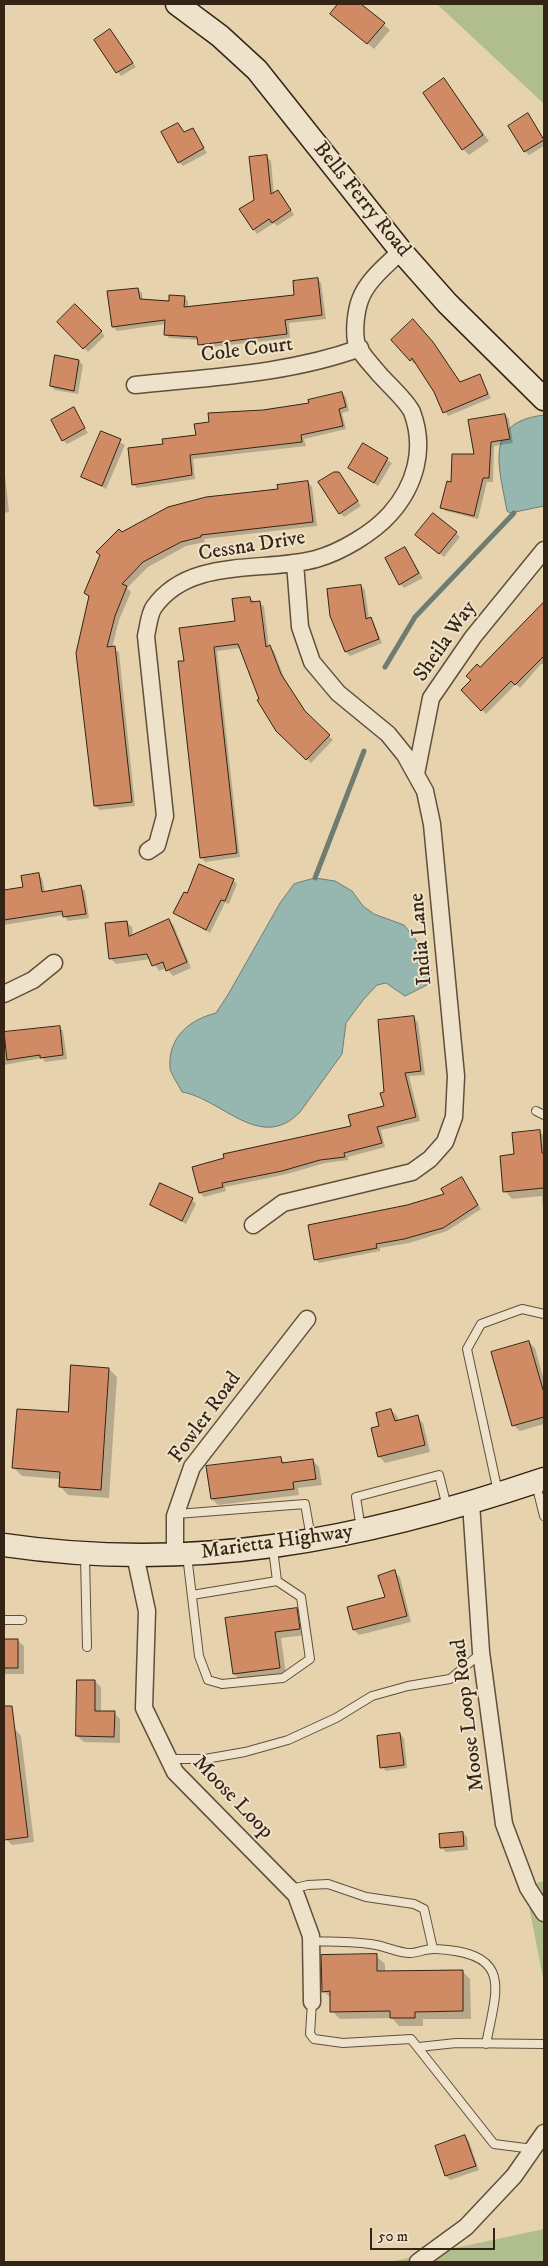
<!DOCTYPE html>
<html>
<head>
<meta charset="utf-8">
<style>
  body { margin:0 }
  #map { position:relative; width:548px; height:2266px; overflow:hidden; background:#e6d3ae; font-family:"IM FELL DW Pica",serif }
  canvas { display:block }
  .frame { position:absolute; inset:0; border:5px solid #342415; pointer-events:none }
  .scale { position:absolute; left:370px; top:2228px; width:125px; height:22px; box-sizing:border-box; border:2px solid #342415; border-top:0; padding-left:6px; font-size:15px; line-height:18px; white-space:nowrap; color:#342415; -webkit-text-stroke:4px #efe2ca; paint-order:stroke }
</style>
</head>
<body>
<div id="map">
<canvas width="548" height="2266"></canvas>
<div class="frame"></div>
<div class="scale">50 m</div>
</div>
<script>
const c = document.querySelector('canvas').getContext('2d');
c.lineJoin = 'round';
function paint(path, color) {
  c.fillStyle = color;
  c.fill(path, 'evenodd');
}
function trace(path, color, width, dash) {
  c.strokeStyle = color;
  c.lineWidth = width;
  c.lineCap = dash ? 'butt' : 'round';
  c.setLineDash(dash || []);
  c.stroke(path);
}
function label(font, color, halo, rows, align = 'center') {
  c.font = font + ' "IM FELL DW Pica",serif';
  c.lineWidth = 4;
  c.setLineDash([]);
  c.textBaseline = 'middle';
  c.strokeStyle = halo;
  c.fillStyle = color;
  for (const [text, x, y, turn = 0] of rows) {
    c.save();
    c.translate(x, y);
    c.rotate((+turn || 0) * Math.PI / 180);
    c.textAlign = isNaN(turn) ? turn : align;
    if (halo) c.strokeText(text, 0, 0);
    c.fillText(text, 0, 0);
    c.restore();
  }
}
paint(new Path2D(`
  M437 4H544V104Z
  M544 1881V1983L525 1886Z
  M544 2229V2262H389Z`), '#b0be8e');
const water = new Path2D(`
  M544 415V506L510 513 507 511C499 466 483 422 544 415Z
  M315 878 335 881 352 891 363 906 374 914 404 925 416 940 431 970 427 985 405 996 386 983 377 985 363 1000 346 1023 342 1054 300 1112C261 1153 222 1099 182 1092 179 1085 171 1075 170 1068 168 1037 189 1020 216 1013L229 993 280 903 294 884Z`);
paint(water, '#96b7af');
trace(water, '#6f7c71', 1);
paint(new Path2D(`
  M339 4H359L390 30 374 49 332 13Z
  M110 31 136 67 121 76 96 40Z
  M444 80 489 141 469 155 463 149Z
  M528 115 544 139V146L529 155 525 151Z
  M178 124 185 133 192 129 207 153 183 166 179 162Z
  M266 156 271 161 274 194 278 191 282 195 294 215 277 226 274 223 257 234 254 230 255 200Z
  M317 279 321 283 326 319 289 323 290 338 203 348 199 340 169 338 165 334 166 324 117 331 113 327 138 289 142 293 143 301 170 303 184 297 188 301V308L296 296Z
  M75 305 105 336 88 352 59 322Z
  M417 325 437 347 460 383 479 375 491 398 448 416 416 362 414 364 392 340Z
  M79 361 83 365 78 394 55 390 51 386Z
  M342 393 346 397 349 411 342 413 346 429 304 439 306 446 193 459 195 479 137 488 133 484 164 445 197 436 263 412 310 404Z
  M73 409 88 433 67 444 63 440Z
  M505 415 509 419 513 443 494 446 493 482H487L478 519 446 511 442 507 452 484Z
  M102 432 125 445 106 489 83 477Z
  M363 445 392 463 378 486 350 468Z
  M4 466 9 512 4 513Z
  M339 473 361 506 344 517 340 513Z
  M308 482 312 487 317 526 204 539 205 542 186 546 148 567 127 588 131 592 119 620 112 648 119 652 135 806 100 810 95 806 90 598 85 593 121 533Z
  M456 533 460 537 444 557 421 539Z
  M405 549 423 578 404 588 400 584Z
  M361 586 365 590 369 619 374 623 382 643 350 656 346 652 332 616Z
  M249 598 264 606 269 647 274 651 285 680 308 716 333 740 311 763 277 730 240 648 217 651 240 857 205 862 201 857 185 662 236 622Z
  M544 604V664H541L520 688 516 684 486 714 462 690Z
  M38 874 42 878 45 892 81 887 85 891 89 918 68 921 64 915 4 925V891L24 888Z
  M233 880 237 884 229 904 225 903 210 933 175 913 187 895Z
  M169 920 174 926 191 968 173 976 166 968 159 971 151 959 116 964 110 958 126 922 132 927 133 935Z
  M414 1018 418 1022 425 1075 409 1076 420 1121 381 1130 385 1147 348 1157V1160L325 1163 287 1174 225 1187 226 1191 204 1197 200 1193 194 1167 353 1127 385 1107Z
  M59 1027 63 1031 67 1059 45 1062 42 1058 4 1065V1033Z
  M539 1131 544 1136V1219L542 1196 512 1199 505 1191Z
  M461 1179 481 1209 447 1231 409 1243 380 1248V1251L319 1263 315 1259 407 1206 446 1195Z
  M192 1200 196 1204 186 1224 151 1205Z
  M529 1342 535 1348 544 1380V1424L520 1431 513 1425Z
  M109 1369 117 1377 109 1498 68 1495 60 1486 61 1479 22 1476 14 1468 69 1414Z
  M391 1410 397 1416 399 1422 417 1417 423 1423 430 1452 385 1463 379 1456 380 1426Z
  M280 1458 286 1464 313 1461 319 1467 322 1485 298 1488 299 1495 218 1505 212 1499Z
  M394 1572 400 1577 411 1622 359 1635 354 1630 386 1598Z
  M297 1610 303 1616 305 1635 281 1638 286 1674 241 1680 234 1674 227 1619Z
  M4 1640H17L24 1646V1674H4Z
  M95 1681 101 1687V1712L114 1713 120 1719V1743L84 1742 77 1736Z
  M15 1729 21 1736 34 1842 12 1845 6 1839 4 1824V1731Z
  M400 1734 404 1738 407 1768 386 1771 382 1767Z
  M463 1833 467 1837 468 1850 446 1852 442 1848Z
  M376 1956 385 1964V1972L462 1971 470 1979 471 2019H423V2026H399L392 2018 340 2019 332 2011V1999L323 1991Z
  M465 2137 469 2141 479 2170 450 2180 446 2176Z`), '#0003');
trace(new Path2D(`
  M385 667 415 617 514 513
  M315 878 364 751`), '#6f7c71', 5);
const building = new Path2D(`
  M338 4H361L385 23 367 44 330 14Z
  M110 29 133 63 116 73 94 40Z
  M444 78 483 135 462 150 423 93Z
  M528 113 544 140 524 152 508 126Z
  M178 123 184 132 193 128 204 148 178 163 161 132Z
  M267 155 271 194 278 190 291 210 272 223 269 219 253 230 239 209 254 200 249 157Z
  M318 278 322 315 285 320 287 334 198 345 197 337 164 335 165 320 112 327 107 291 138 288 140 299 169 301V295L185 296 184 307 294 295 293 281Z
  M75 304 102 331 83 349 57 322Z
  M413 319 433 342 460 382 480 374 488 394 443 413 434 392 412 358 410 361 391 340Z
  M55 355 79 360 74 391 50 386Z
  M342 392 346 407 339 409 343 426 301 435 302 442 190 455 192 475 132 485 128 448 163 444 162 439 196 435 194 424 209 422 208 413 263 410 309 403 308 400Z
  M74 407 85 428 62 441 51 420Z
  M505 414 510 439 491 442 489 478H483L474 516 440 508 447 481 451 482 452 454H474L468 420Z
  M101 431 121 439 102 486 81 477Z
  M363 443 388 458 374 483 348 468Z
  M334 472H339L358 501 339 514 318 482Z
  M308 481 313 522 201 535V537L181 542 143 562 122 584 127 586 115 616 107 647 115 646 132 802 94 806 76 653 89 596 84 593 100 555 96 552 119 529 122 532 168 507 206 497 278 489 277 485Z
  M433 513 457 532 439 554 415 535Z
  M405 547 419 573 399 585 385 558Z
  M361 585 366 619 371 617 379 639 345 652 330 616 327 589Z
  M250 597 251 602 260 601 266 647 270 645 281 674 305 711 330 735 306 760 276 731 257 700 259 699 238 644 214 647 237 853 200 858 178 661H184L179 628 235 621 232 599Z
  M544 602V656L515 685 511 681 481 711 461 690 471 680 466 676 477 664 480 667Z
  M199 864 234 879 225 901 221 900 206 930 173 913 184 892 187 893Z
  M39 873 42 892 81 885 86 914 63 917 62 911 4 920V890L23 887 21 876Z
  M169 919 187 962 166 971 163 962 152 966 147 954 109 959 105 923 127 921 129 936Z
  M414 1016 421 1071 405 1073 416 1117 377 1127 382 1143 344 1153 345 1157 320 1160 282 1171 222 1183 223 1187 199 1193 192 1167 224 1158 223 1154 351 1126 348 1115 384 1106 380 1093 384 1092 378 1020Z
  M60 1026 63 1055 40 1058V1055L7 1060 4 1032Z
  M540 1130 542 1153H544V1188L503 1192 500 1156 514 1154 512 1133Z
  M462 1177 478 1205 443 1228 404 1239 376 1244 377 1248 314 1260 308 1225 407 1205 444 1194 441 1189Z
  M160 1183 193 1198 182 1221 150 1205Z
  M529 1341 544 1393V1417L512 1426 491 1352Z
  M71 1365 109 1368 101 1490 59 1487 60 1472 12 1468 17 1409 68 1412Z
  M391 1409 395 1421 418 1415 425 1445 378 1457 371 1428 379 1426 376 1413Z
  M281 1457 282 1463 313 1459 316 1479 293 1482 294 1489 211 1499 206 1466Z
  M395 1570 407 1616 353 1630 347 1607 385 1597 378 1576Z
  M297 1608 300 1629 275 1632 280 1668 233 1674 225 1618Z
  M4 1639H18V1668H4Z
  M77 1680H95V1711H115L114 1737 76 1736Z
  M4 1706H12L28 1837 4 1840Z
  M400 1733 404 1765 380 1768 377 1736Z
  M463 1832 464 1846 440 1848 439 1834Z
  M377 1954V1971L463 1970V2011L415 2012V2018H390V2011L330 2012V1991L322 1992 321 1955Z
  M465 2135 476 2166 445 2176 435 2146Z`);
paint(building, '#d08b64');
trace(building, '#342415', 1);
const service = new Path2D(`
  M536 1111 544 1115
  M536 1484 544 1516
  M498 1492 467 1349 481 1324 522 1309 544 1314
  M177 1514 305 1504 311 1538
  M361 1529 356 1497 439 1475 447 1507
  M187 1555 199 1656 208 1680 222 1684 283 1678 310 1659 301 1597 277 1581 273 1549
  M85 1556 87 1647
  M192 1595 277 1581
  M4 1620H22
  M169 1759H205L245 1752 288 1740 336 1718 372 1696 408 1686 450 1679 480 1654
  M291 1889 308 1885 328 1884 366 1897 414 1904 424 1909 433 1949
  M311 1941C332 1942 355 1941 376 1945 387 1947 399 1953 410 1953 418 1953 427 1948 436 1949 513 1953 497 1988 486 2044
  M312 2002 310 2034 314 2039 343 2043 411 2039 494 2144 533 2149
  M419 2047 456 2043 544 2044`);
const minor = new Path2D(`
  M135 385C211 377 289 374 360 348
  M416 774 431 698 473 637 544 550
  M148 851 157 845 165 816 146 636C148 628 149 614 154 607 190 556 264 573 316 559 341 552 373 533 390 514 415 486 426 449 412 412 407 401 388 384 380 375 373 366 358 352 356 341 354 329 356 311 360 300 367 280 387 265 401 251
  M4 994 33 980 54 963
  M253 1225 283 1203 412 1172 430 1159 445 1142 454 1117 456 1076 432 824 425 791 405 755 388 734 338 693 312 662 300 627 295 563
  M471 1503 481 1652 504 1824 528 1888 544 1913
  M135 1555 147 1611 144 1708 175 1772 296 1895 311 1936 312 2002
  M175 1555V1516L192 1467 307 1319
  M418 2262 466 2227 514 2176 544 2133`);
const secondary = new Path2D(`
  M177 4 220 36 257 70 401 251 447 303 544 399
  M4 1545C195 1573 363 1540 544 1479`);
trace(service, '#60503b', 10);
trace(minor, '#60503b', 19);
trace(secondary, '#342415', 25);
trace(service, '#efe2ca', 8);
trace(minor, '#efe2ca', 16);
trace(secondary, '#efe2ca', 22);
label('21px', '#342415', '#efe2ca', [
  ["Bells Ferry Road",361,200,51],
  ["Cole Court",247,351,-7],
  ["Cessna Drive",252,547,-9],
  ["Sheila Way",446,642,-55],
  ["India Lane",422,939,-95],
  ["Fowler Road",206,1418,-54],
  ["Marietta Highway",277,1543,-8],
  ["Moose Loop Road",469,1715,-97],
  ["Moose Loop",232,1798,46]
]);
</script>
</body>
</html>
